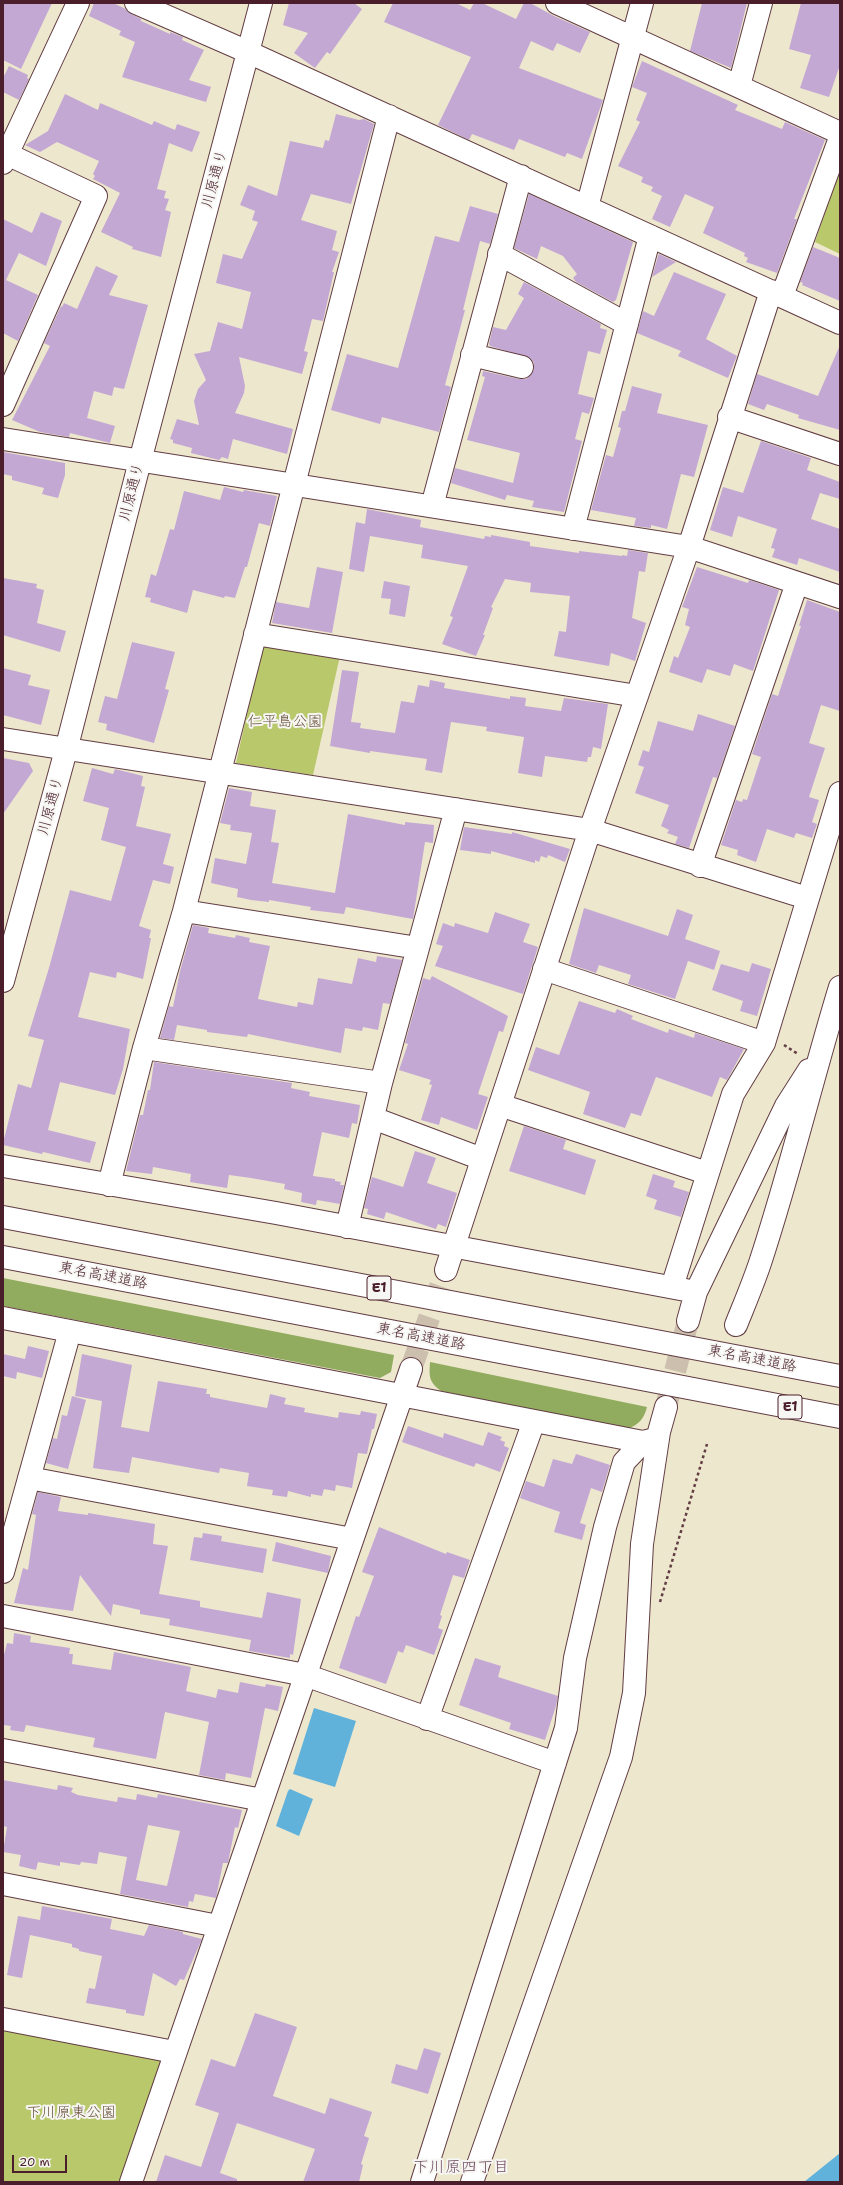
<!DOCTYPE html>
<html>
<head>
<meta charset="utf-8">
<style>
  body { margin:0 }
  #map { position:relative; width:843px; height:2185px; overflow:hidden; background:#ede7ce; font-family:"Shantell Sans",sans-serif }
  canvas { display:block }
  .frame { position:absolute; inset:0; border:4px solid #4a1f2b; pointer-events:none }
  .scale { position:absolute; left:12px; top:2155px; width:55px; height:18px; box-sizing:border-box; border:2px solid #4a1f2b; border-top:0; padding-left:5px; font-size:12px; line-height:14px; white-space:nowrap; color:#4a1f2b; -webkit-text-stroke:3px #f6f6f2; paint-order:stroke }
</style>
</head>
<body>
<div id="map">
<canvas width="843" height="2185"></canvas>
<div class="frame"></div>
<div class="scale">20 m</div>
</div>
<script>
const c = document.querySelector('canvas').getContext('2d');
c.lineJoin = 'round';
function paint(path, color) {
  c.fillStyle = color;
  c.fill(path, 'evenodd');
}
function trace(path, color, width, dash) {
  c.strokeStyle = color;
  c.lineWidth = width;
  c.lineCap = dash ? 'butt' : 'round';
  c.setLineDash(dash || []);
  c.stroke(path);
}
function label(font, color, halo, rows, align = 'center') {
  c.font = font + ' "Shantell Sans","Klee One",sans-serif';
  c.lineWidth = 4;
  c.setLineDash([]);
  c.textBaseline = 'middle';
  c.strokeStyle = halo;
  c.fillStyle = color;
  for (const [text, x, y, turn = 0] of rows) {
    c.save();
    c.translate(x, y);
    c.rotate((+turn || 0) * Math.PI / 180);
    c.textAlign = isNaN(turn) ? turn : align;
    if (halo) c.strokeText(text, 0, 0);
    c.fillText(text, 0, 0);
    c.restore();
  }
}
paint(new Path2D(`
  M840 169V254L815 242Z
  M263 643 340 656 313 775 236 763Z
  M3 2030 164 2061 124 2182H3Z`), '#b9c86b');
paint(new Path2D(`
  M3 1278 394 1355 391 1372 380 1378 3 1306Z
  M430 1362 647 1407C644 1419 639 1424 628 1429L441 1391C429 1382 429 1377 430 1362Z`), '#92ac5f');
paint(new Path2D(`
  M314 1708 356 1721 335 1787 293 1774Z
  M290 1789 313 1799 299 1836 276 1826 288 1791Z
  M840 2153V2182H804Z`), '#60b2db');
paint(new Path2D(`
  M3 3H52L21 69 3 60Z
  M94 3H113L124 8 131 14 141 19V21L170 34V32L183 37 182 40 204 50 189 80 211 87 206 102 122 77 135 42 119 35 121 31 89 16Z
  M289 3H354L362 9 330 54 327 52 315 68 294 53 308 33 283 25Z
  M393 3H456L470 10 474 3H482L516 19 524 3H530L554 16 590 32 580 53 557 43 553 51 531 41 519 68 603 100 582 159 567 153 565 157 519 139 514 150 472 134 469 140 438 125 471 57 384 22Z
  M702 3H747L731 68 690 51Z
  M801 3H840V65L829 97 800 88 811 55 789 49Z
  M642 61 738 105 735 110 782 129 785 122 825 140 794 219H797L777 273 746 262 748 258 744 256 745 253 703 233 714 207 685 194 670 227 652 219 662 196 651 191 653 187 641 182 643 177 618 166 640 122 636 120 647 93 632 87Z
  M9 66 28 75 27 78 29 79 19 100 3 92V78Z
  M65 94 98 110 100 103 152 125 154 121 175 130 177 124 200 132 192 152 169 143 157 189 166 191 164 198 169 199 165 210 171 212 161 257 132 249 133 247 101 232 120 193 93 179 95 176 93 174 99 161 57 142 40 152 25 145 48 131Z
  M336 114 359 120 364 119 374 124 351 204 311 194 301 220 337 231 332 250 339 252 332 272H334L323 321 312 319 304 351 308 352 302 374 239 357 245 386 244 393 235 413 293 429 287 454 233 439 228 459 222 457 219 460 191 453 192 448 173 443V440L170 439 177 419 199 425 194 401 198 389 206 380 194 354 210 351 218 322 242 329 251 292 216 283 223 254 242 259 258 222 252 220 255 211 240 205 248 185 277 196 290 141 323 148 325 140 329 141Z
  M529 194 633 242 616 300 613 302 576 282 573 278 577 274 563 256 541 246 537 259 514 248Z
  M470 206 498 214 490 244 480 241 463 310H465L445 385 451 387 439 432 382 417 380 424 331 410 347 354 398 368 435 236 459 242Z
  M41 212 62 221 46 266 19 253 6 280 38 295 18 341 3 333V219L32 233Z
  M813 247 840 258V301L802 285 803 283 800 282Z
  M659 254 676 262 652 277 658 256Z
  M96 266 118 276 109 295 148 305 124 389 114 387 112 396 94 391 87 418 115 426 110 443 70 433 69 437 40 432 12 420 50 346 44 343 61 306 62 307 64 303 77 309Z
  M674 272 726 294 706 339 737 356 728 378 678 356 681 351 637 333 643 311 654 316Z
  M524 282 601 324 600 328 607 330 600 354 588 351 578 394 594 398 589 414 582 412 575 439 582 441 564 512 532 507 534 501 507 495 505 500 451 483 455 468 513 483 520 453 467 440 485 377 482 376 483 371 519 379H526L534 370V363L530 358 490 346 489 344 493 327 506 330 524 298 518 294Z
  M840 345V430L798 418 799 415 767 404 764 410 748 404 757 374 818 396Z
  M632 386 662 394 657 413 708 425 694 477 681 474 667 529 651 525V528L634 526 636 518 591 510 606 455 613 457 621 428 618 427 622 411H625Z
  M761 441 811 458 807 470 840 482V499L820 493 811 519 840 529V572L799 558 797 565 772 557 775 549 771 548 777 529 738 516 732 537 710 530 723 487 743 493Z
  M3 452 65 463V475L58 498 42 494 44 488 12 480V476L3 474Z
  M224 487 243 492 244 490 277 496 270 526 259 523 247 567H245L235 598 225 596 224 598 193 590 187 613 150 602 151 598 145 597 151 574 156 576 170 529 174 530 184 491 220 500Z
  M367 509 421 520 420 527 484 539 485 536 491 537V535L530 542V546L579 553V551L622 556V555L627 556 628 550 648 553 645 572 639 571 632 618 646 623 635 661 611 653 609 666 554 656 559 631 566 632 570 596 530 592 531 583 505 579 491 607 493 608 483 635H485L476 656 442 644 453 617 450 616 468 566 421 558 423 545 370 536 364 572 349 569 356 522 365 524Z
  M317 567 343 572 332 633 272 623 276 602 309 608Z
  M697 567 748 583 749 580 779 590 753 671 734 664 730 676 707 669 702 683 669 672 674 656 678 658 690 627 685 625 689 609 682 607Z
  M3 578 37 584 36 588 44 590 37 623 66 631 60 652 3 635Z
  M384 581 410 586 405 617 389 614 391 599 381 598Z
  M807 600 840 612V711L821 705 809 743 825 748 809 797 819 800 812 822 817 824 812 838 796 833 794 838 767 829 756 862 737 855 738 850 721 845 736 800 742 802 743 799 747 800 761 757 752 754 772 694 778 696 801 626H799Z
  M132 642 175 652 165 689 169 690 154 743 106 730 107 724 98 722 105 696 117 699Z
  M3 668 31 675 28 685 50 690 41 725 3 715Z
  M342 670 359 672 351 722 361 723 360 728 395 733 401 701 414 703 418 685 429 687 430 680 445 683 444 688 510 699V696L526 698 525 706 561 711 564 698 608 704 601 749 593 747 591 757H588L587 762 545 756 542 777 518 773 524 737 486 731 487 727 451 722 442 773 425 770 427 759 370 751V753L330 746Z
  M698 714 735 726 717 778 713 777 689 848 675 844 678 837 667 833 669 830 661 826 669 805 635 793 644 767 638 765 643 750 649 752 658 721 693 731Z
  M3 758 29 763 33 771 3 814Z
  M92 768 113 774 115 769 143 776 141 786 145 787 136 826 171 834 163 864 174 867 170 884 153 880 139 926 151 930 149 938H151L143 979 117 972 116 978 90 972 78 1017 130 1029 123 1069 115 1095 60 1082 48 1130 96 1142 90 1163 43 1152 42 1154 3 1145V1143L18 1084 31 1088 44 1040 28 1036 49 968 70 890 111 901 126 847 101 840 109 808 83 801Z
  M229 788 252 792 250 806 276 810 271 842 279 843 272 883 335 893 348 814 405 825V822L434 825 433 843 425 842 413 919 346 907 344 914 310 910 311 907 269 900V902L251 900 237 897 238 889 211 883 215 858 246 864 252 833 230 830 231 825 220 823Z
  M464 827 512 834V832L570 849 565 862 548 855 547 858 541 856 539 862 535 860V863L491 851V854L460 850Z
  M584 908 668 936 677 909 693 915 685 939 720 951 714 970 688 961 675 999 628 984 631 975 599 965 596 973 569 964Z
  M495 912 530 924 523 942 538 947 523 994 435 966 443 946 436 944 443 923 454 927 455 923 488 933Z
  M193 925 209 928 208 933 235 938 236 935 250 938 249 942 270 946 258 999 297 1007 298 1002 313 1005 318 978 352 984 358 958 376 962 377 956 402 960 390 1004 383 1003 378 1030 363 1027 362 1031 345 1028 341 1053 248 1034 247 1037 207 1032V1030L177 1025 174 1040 160 1038 169 1006 173 1007 180 971Z
  M752 963 771 969 757 1016 740 1011 743 1001 712 990 721 964 749 972Z
  M432 976 508 1016 503 1032 499 1031 478 1094 488 1097 477 1130 441 1117 439 1125 421 1120 432 1085 429 1084 431 1080 399 1070 408 1044 405 1043 423 978 430 980Z
  M579 1001 615 1013 617 1009 633 1016 631 1019 668 1033 669 1029 694 1038 695 1033 744 1049 727 1080 720 1077 712 1097 656 1077 641 1116 631 1113 625 1128 583 1114 590 1092 528 1070 536 1047 559 1055Z
  M154 1062 292 1083 291 1088 310 1092 309 1096 360 1105 357 1124 352 1123 349 1138 322 1132 313 1176 335 1179V1181L341 1182 340 1185H344L340 1204 317 1200 316 1205 301 1202 302 1193 284 1189 285 1184 251 1178 229 1175 227 1188 190 1182 191 1174 153 1167 152 1174 126 1171 140 1115H143L148 1090H150Z
  M524 1126 566 1140 563 1149 596 1160 585 1195 509 1171Z
  M415 1151 436 1158 427 1183 457 1193 446 1227 438 1224 436 1229 386 1212 384 1219 367 1214 368 1209 364 1208 372 1177 403 1187Z
  M653 1174 675 1181 673 1187 689 1192 681 1217 654 1209 657 1200 646 1196Z
  M28 1346 49 1351 42 1378 17 1372 16 1379 3 1376V1354L25 1359Z
  M82 1354 132 1365 121 1427 149 1432 158 1381 207 1389 206 1394H210V1397L267 1408 270 1394 286 1398 284 1404 305 1408 304 1412 338 1418 339 1412 360 1415 361 1411 377 1414 374 1429H372L367 1454 358 1453 352 1488 336 1485 335 1491 324 1489 322 1496 311 1494V1497L288 1491 287 1497 272 1495 273 1490 247 1486 249 1473 220 1468 219 1473 132 1457 129 1473 93 1468 102 1401 75 1396Z
  M72 1396 86 1400 68 1469 46 1463 53 1438 57 1439 62 1415 67 1416Z
  M408 1426 443 1438 444 1433 483 1446 488 1432 502 1437 500 1440 505 1442 504 1446 509 1448 500 1472 476 1463 474 1467 402 1442Z
  M576 1454 610 1465 602 1492 591 1488 580 1523 586 1525 582 1540 554 1532 560 1512 520 1498 526 1481 544 1487 553 1459 572 1464Z
  M38 1492 61 1497 58 1511 88 1515V1513L155 1524 153 1544 168 1546 159 1594 200 1601V1607L262 1618 267 1592 301 1599 293 1655 290 1654V1658L249 1651 251 1640 169 1625 170 1619 140 1614V1610L113 1604 111 1616 80 1575 73 1611 14 1603 23 1568 28 1570 36 1515 32 1514Z
  M379 1527 446 1554 447 1552 470 1560 464 1578 453 1575 440 1615 442 1616 438 1628 443 1630 434 1655 406 1645 403 1653 398 1651 386 1684 339 1668 356 1616 359 1617 374 1576 362 1572Z
  M203 1533 222 1536 221 1541 267 1549 263 1573 190 1560 194 1537 202 1538Z
  M276 1542 331 1556 328 1573 272 1561Z
  M14 1633 31 1636 30 1642 70 1648 69 1654H73L72 1664 111 1670 114 1652 191 1667 186 1691 216 1698 218 1689 238 1693 240 1682 265 1687 266 1684 283 1687 278 1711 265 1708 251 1778 226 1773 225 1780 199 1775 209 1722 165 1712 156 1759 93 1747 95 1738 26 1725 24 1732 10 1730 11 1726 3 1725V1659L7 1643 13 1644Z
  M475 1658 501 1666 498 1677 558 1696 556 1706 545 1740 509 1729 511 1723 459 1705Z
  M3 1780 57 1790 58 1785 73 1788 71 1792 78 1795 117 1802 118 1797 136 1800 137 1794 157 1798 158 1794 242 1810 238 1828 235 1827 228 1863H223L216 1898 195 1894 193 1902 189 1901 188 1907 120 1894 127 1857 99 1852 97 1864 81 1862 80 1865 60 1862V1866L38 1862 36 1870 19 1866 21 1855 3 1852 7 1827 3 1826ZM148 1825 180 1831 167 1886 136 1880Z
  M42 1906 112 1919 110 1929 144 1936 149 1925 183 1932V1934L202 1939 184 1980 180 1979 176 1986 153 1973 144 2016 126 2013V2010L86 2003 89 1988 95 1989 102 1956 79 1951V1949L72 1947V1944L30 1935 22 1978 7 1975 18 1916 40 1920Z
  M255 2013 297 2027 273 2096 325 2114 330 2098 372 2112 364 2136 369 2138 361 2164 363 2165 359 2182H303L315 2149 237 2123 220 2173 237 2179V2182H156L165 2155 201 2167 219 2113 195 2105 211 2059 235 2067Z
  M424 2048 441 2053 428 2094 391 2083 396 2064 417 2070Z`), '#c4a8d4');
trace(new Path2D(`
  M411 1369 446 1270
  M667 1403 688 1321`), '#ccbfad', 22, [22, 11]);
const minor = new Path2D(`
  M136 3 248 52 840 323
  M557 3 840 133
  M739 86 761 3
  M3 163 78 3
  M587 207 642 3
  M499 254 627 324
  M782 296 840 138
  M472 355 522 367
  M3 405 96 196 7 154
  M729 417 840 454
  M3 439 689 547 840 597
  M432 506 521 176
  M573 529 650 236
  M255 634 637 696
  M3 739 590 830 807 898
  M700 866 797 583
  M184 911 418 948
  M544 969 764 1043
  M3 981 66 750 140 461 261 3
  M144 1048 381 1083
  M500 1105 707 1173
  M373 1118 482 1159
  M3 1166 276 1213 696 1292
  M109 1185 144 1048 184 911 389 116
  M347 1227 381 1083 456 809
  M446 1270 590 830 689 547 771 291
  M672 1287 733 1094 764 1043 840 793
  M3 1318 643 1442 654 1439
  M688 1321 696 1292 786 1106 809 1070
  M736 1325C744 1305 753 1284 760 1263 790 1172 812 1079 840 987
  M29 1478 352 1539
  M3 1572 70 1331
  M3 1616 305 1675 555 1763
  M427 1719 534 1421
  M3 1750 262 1800
  M3 1884 218 1926
  M3 2019 174 2052
  M131 2182 411 1369
  M422 2182 566 1728 575 1658 605 1527 624 1462 643 1442
  M472 2182 621 1757 634 1693 642 1544 659 1432 666 1407`);
const highway = new Path2D(`
  M3 1217 840 1376
  M3 1257 840 1417`);
trace(minor, '#623d43', 24);
trace(highway, '#623d43', 24);
trace(new Path2D(`
  M784 1045 798 1054
  M660 1602 707 1444`), '#623d43', 2.5, [3, 3]);
trace(minor, '#fff', 22);
trace(highway, '#fff', 22);
for (const [x, y, w] of [
  [379,1288,24],
  [790,1407,24]
]) {
  const box = new Path2D();
  box.roundRect(x - w / 2, y - 12, w, 24, 3);
  c.fillStyle = '#f6f6f2';
  c.fill(box);
  trace(box, '#4a1f2b', 1);
}
label('bold 14px', '#4a1f2b', null, [
  ["E1",379,1288],
  ["E1",790,1407]
]);
label('15px', '#4a1f2b', '#f6f6f2', [
  ["川原通り",215,179,-75],
  ["川原通り",132,492,-76],
  ["川原通り",51,806,-75],
  ["東名高速道路",103,1276,11],
  ["東名高速道路",421,1337,11],
  ["東名高速道路",752,1359,11]
]);
label('15px', '#6b523e', '#f6f6f2', [
  ["仁平島公園",285,722],
  ["下川原東公園",71,2113]
]);
label('16px', '#754f66', '#f6f6f2', [
  ["下川原四丁目",461,2168]
]);
</script>
</body>
</html>
